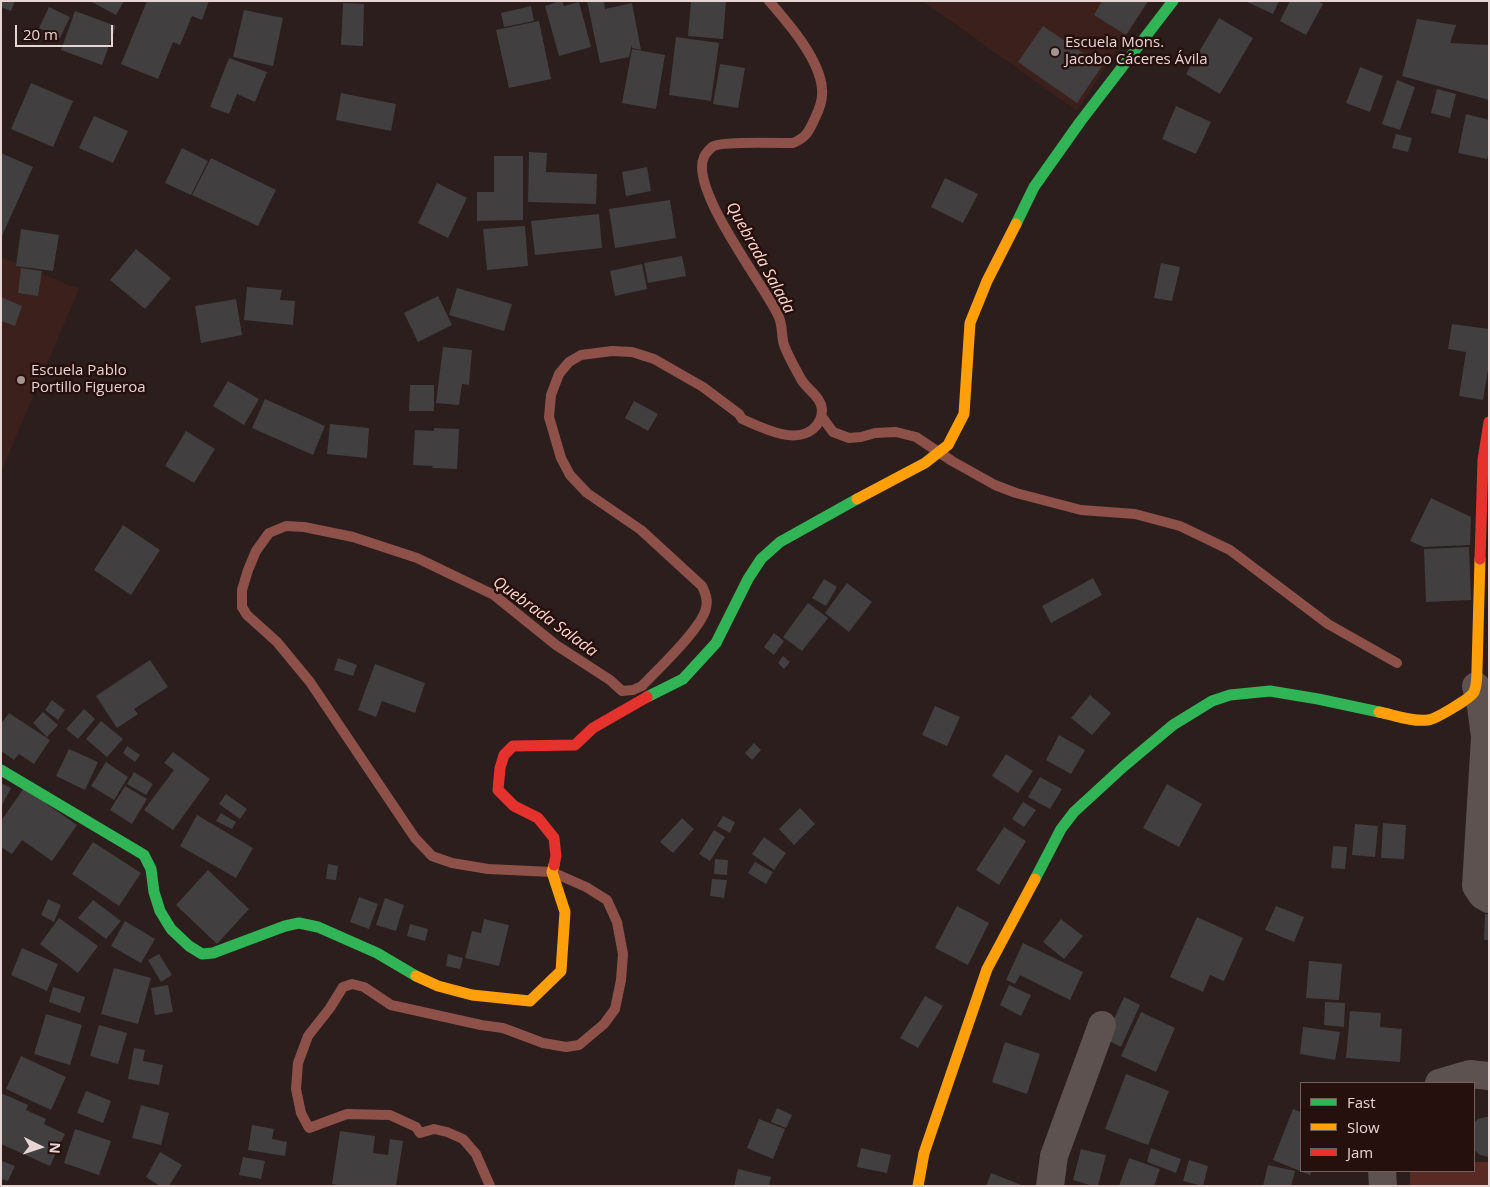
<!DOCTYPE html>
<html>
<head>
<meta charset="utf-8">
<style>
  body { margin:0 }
  #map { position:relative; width:1490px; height:1187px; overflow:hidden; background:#2b1e1c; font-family:"Open Sans",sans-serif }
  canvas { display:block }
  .frame { position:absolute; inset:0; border:2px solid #e6d5d2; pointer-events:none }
  .legend { position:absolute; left:1300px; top:1082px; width:175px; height:90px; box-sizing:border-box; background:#26100d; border:1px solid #735f5c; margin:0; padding:6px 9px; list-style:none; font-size:15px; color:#e6d5d2 }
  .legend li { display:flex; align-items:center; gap:10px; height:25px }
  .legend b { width:25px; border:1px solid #735f5c }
  .north { position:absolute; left:15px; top:1122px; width:50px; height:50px; -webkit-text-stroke:4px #26100d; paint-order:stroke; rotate:94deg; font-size:14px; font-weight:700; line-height:20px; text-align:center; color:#e6d5d2 }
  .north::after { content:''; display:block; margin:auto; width:18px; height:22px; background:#e6d5d2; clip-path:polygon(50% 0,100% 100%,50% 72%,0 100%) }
  .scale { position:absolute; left:15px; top:25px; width:98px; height:22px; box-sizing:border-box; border:2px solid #e6d5d2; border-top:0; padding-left:6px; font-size:15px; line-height:18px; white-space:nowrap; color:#e6d5d2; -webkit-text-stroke:4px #26100d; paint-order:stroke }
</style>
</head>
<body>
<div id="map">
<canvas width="1490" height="1187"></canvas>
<div class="frame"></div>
<ul class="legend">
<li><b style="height:6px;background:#30b455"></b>Fast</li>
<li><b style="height:6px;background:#ff9f0a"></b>Slow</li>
<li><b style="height:6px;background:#e5322d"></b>Jam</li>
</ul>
<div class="north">N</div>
<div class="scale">20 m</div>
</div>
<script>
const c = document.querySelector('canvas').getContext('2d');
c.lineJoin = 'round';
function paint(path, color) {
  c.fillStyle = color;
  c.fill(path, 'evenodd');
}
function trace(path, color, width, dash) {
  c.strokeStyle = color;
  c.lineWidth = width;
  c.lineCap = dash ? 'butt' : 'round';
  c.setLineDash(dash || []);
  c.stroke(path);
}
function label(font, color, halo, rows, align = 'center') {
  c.font = font + ' "Open Sans",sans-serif';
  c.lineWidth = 5;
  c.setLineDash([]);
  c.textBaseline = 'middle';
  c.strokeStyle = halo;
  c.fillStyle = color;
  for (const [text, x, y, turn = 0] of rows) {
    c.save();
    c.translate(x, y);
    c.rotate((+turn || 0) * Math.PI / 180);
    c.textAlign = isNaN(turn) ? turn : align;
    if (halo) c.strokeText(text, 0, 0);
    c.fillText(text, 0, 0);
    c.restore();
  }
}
paint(new Path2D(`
  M923 1H1149L1077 111Z
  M1 257 79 289 1 472Z`), '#3c201b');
paint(new Path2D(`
  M1474 1162H1489V1186H1410V1171H1474Z`), '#592923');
trace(new Path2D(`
  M822 417 833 432 849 438 861 437 875 433 896 432 916 437 952 461 995 485 1016 493 1081 510 1135 514 1180 526 1230 550 1328 624 1397 663
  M490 1186 476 1154 463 1139 447 1132 434 1129 420 1133 416 1127 390 1115 347 1114 309 1128 301 1113 296 1089 298 1063 308 1036 330 1008 343 987 352 984 364 987 391 1005 481 1025 503 1028 543 1043 566 1047 579 1045 604 1024 615 1009 621 980 623 954 617 922 607 900 586 887 552 872 488 869 452 863 432 856 415 838 310 682 277 642 247 615 242 607V590L248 570 256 551 269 533 286 526 304 527 353 537 417 558 494 595 556 645 610 680 622 691 633 690 642 686C658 669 702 628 706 608 708 600 706 594 702 586L641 530 587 493 570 475 561 458 549 417 551 395 559 374 569 362 581 355 612 351 632 352 654 359 703 387 739 414 742 419C761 427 794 445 813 429 819 424 822 418 822 410 821 396 807 390 801 379 795 368 788 356 784 345 781 335 783 324 778 315 763 283 689 189 704 157 705 154 711 147 714 146 723 141 781 143 793 143 807 137 809 131 815 118 819 110 823 98 822 89 820 59 788 23 769 1`), '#8d5149', 10);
paint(new Path2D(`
  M1 1H15L11 11 1 7Z
  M90 1H124L116 15Z
  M147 1H209L202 20 192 16 180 45 173 42 158 79 121 64Z
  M560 1H562L564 6 579 2 591 47 559 56 545 6Z
  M587 1H604L605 9 632 3 641 50 632 48V44L629 57 600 63Z
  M691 1H726L723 39 688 36Z
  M1102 1H1148L1126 35 1094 15Z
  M1245 1H1279L1273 14Z
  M1290 1H1318L1323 4 1306 35 1280 21Z
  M343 3 364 4 363 46 341 45Z
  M531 6 534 21 504 27 501 13Z
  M49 7 70 17 60 38 39 28Z
  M244 10 283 18 273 66 233 57Z
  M75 11 116 26 102 65 61 50Z
  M1219 18 1253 38 1220 94 1186 74Z
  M1417 19 1456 25 1450 43 1489 45V100L1402 76Z
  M539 21 551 79 509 88 496 30Z
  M1043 26 1102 66 1077 103 1018 62Z
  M676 37 719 43 711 101 669 95Z
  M632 49 665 55 656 109 622 103Z
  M229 58 267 72 255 102 237 94 229 114 210 107Z
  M720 64 745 68 738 108 713 104Z
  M1360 67 1383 76 1370 112 1346 103Z
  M1397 80 1415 87 1400 130 1382 124Z
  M31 83 73 101 53 147 11 129Z
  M1437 89 1456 94 1450 118 1431 113Z
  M341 93 396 104 391 131 336 120Z
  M1176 106 1211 122 1196 154 1162 139Z
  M1466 114 1489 120V152L1487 159 1458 153Z
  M94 116 128 131 113 163 79 148Z
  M1396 134 1412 138 1408 152 1392 148Z
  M182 148 208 161 191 195 165 183Z
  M529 152 547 153 546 172 597 174 596 204 528 202Z
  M1 153 33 167 1 238Z
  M494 156H523V220L477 221V192H494Z
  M211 158 276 190 258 226 192 195Z
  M647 167 651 191 626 196 622 172Z
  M945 178 978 194 963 223 931 207Z
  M437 183 467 198 448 238 418 223Z
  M670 200 676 238 615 248 609 209Z
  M599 214 602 248 535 255 531 221Z
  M525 226 528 266 487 270 483 229Z
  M21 229 59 235 53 271 16 266Z
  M136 249 171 278 145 309 110 280Z
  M682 256 686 276 648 283 644 263Z
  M1161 263 1180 267 1172 301 1154 298Z
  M642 264 647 289 615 296 610 271Z
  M21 268 42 271 38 296 18 293Z
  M247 287 282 290 280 300 295 301 293 325 244 320Z
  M457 288 512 304 504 331 449 315Z
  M438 296 452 325 418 342 404 313Z
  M1 297 22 306 15 326 1 321Z
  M236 299 242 335 201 343 195 306Z
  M1452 324 1489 329V364L1483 400 1459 396 1466 352 1448 349Z
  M443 347 472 350 469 385 462 384 459 405 436 403Z
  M228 381 259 399 244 425 213 406Z
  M410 385H434V411H409Z
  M265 399 325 426 313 455 252 428Z
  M634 401 658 414 648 431 625 418Z
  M330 424 369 428 367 458 327 454Z
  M434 428 459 429 457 469 432 468 433 466 413 465 415 430 434 431Z
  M186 431 215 449 194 483 165 466Z
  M1431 498 1471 517 1470 545 1424 547 1410 541Z
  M123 525 160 550 131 595 94 570Z
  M1469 547 1471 600 1426 602 1424 549Z
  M1093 578 1102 595 1051 623 1042 606Z
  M824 579 837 587 826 606 812 598Z
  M847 583 872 602 849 632 825 613Z
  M808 603 828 618 802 651 783 637Z
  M774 633 784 641 774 655 764 647Z
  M783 656 790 662 784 669 778 663Z
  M338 658 357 665 353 676 334 670Z
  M150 660 168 687 134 709 138 714 117 728 96 696Z
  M375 664 425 683 415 713 382 701 376 717 358 710Z
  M1090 695 1111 713 1092 735 1071 718Z
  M52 700 65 710 58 720 45 710Z
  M935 706 960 717 947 746 922 735Z
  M84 709 95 719 78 739 66 729Z
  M43 712 58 725 47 737 33 723Z
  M9 713 50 740 34 764 19 754 14 760 1 751V724Z
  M101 721 123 739 107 757 86 739Z
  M1059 735 1085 750 1071 774 1046 760Z
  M754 743 761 750 752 760 745 753Z
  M127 746 140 755 135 762 123 753Z
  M69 749 98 762 85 790 56 776Z
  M173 752 210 779 173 830 144 810 174 770 164 763Z
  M1006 754 1033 771 1018 793 992 776Z
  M106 762 128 777 114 800 91 786Z
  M134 772 153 784 146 795 127 784Z
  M1040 777 1062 789 1050 809 1028 797Z
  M1 783 11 788 1 807Z
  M1167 784 1202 804 1179 847 1143 828Z
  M125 786 147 799 132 824 110 810Z
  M24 788 77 825 52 861 22 840 12 854 1 847V821Z
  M226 794 247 809 240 819 219 804Z
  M1023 802 1036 810 1024 827 1012 819Z
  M800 808 815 824 794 845 779 829Z
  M221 813 236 822 232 829 216 821Z
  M197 815 253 848 236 878 180 846Z
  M723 816 735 822 730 833 717 826Z
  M682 818 694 829 673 853 660 842Z
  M1383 823 1406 825 1404 859 1381 858Z
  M1355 824 1378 826 1375 857 1352 855Z
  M1004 827 1026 841 999 885 976 870Z
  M714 830 725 837 710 861 699 854Z
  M764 837 786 853 774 870 752 854Z
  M93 842 141 873 119 906 72 874Z
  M1333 846 1347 847 1345 869 1331 868Z
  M715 859 728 860 727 875 714 874Z
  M755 862 773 872 766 884 748 873Z
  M328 864 338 866 336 880 326 879Z
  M208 870 249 909 217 944 176 905Z
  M712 879 727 880 724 898 710 896Z
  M359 897 378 904 369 929 350 922Z
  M385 898 404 905 396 931 376 925Z
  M48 899 61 905 54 922 41 915Z
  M93 900 121 921 106 939 78 918Z
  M957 906 989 923 968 965 935 948Z
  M1276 906 1304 917 1294 942 1265 930Z
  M1485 914H1489V940H1484Z
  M1197 917 1243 938 1224 981 1210 975 1203 992 1170 977Z
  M59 918 98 946 78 973 40 944Z
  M484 919 509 925 499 966 465 958 472 931 481 933Z
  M1061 919 1083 936 1064 959 1043 942Z
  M125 921 155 939 141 963 111 946Z
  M410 924 428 929 425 941 407 936Z
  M1023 943 1083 972 1070 1000 1020 975 1015 984 1006 980Z
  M22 948 58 964 47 991 11 975Z
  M159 954 172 975 161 982 148 960Z
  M448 954 463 958 460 969 446 966Z
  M1309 961 1342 964 1339 1000 1306 998Z
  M114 968 151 978 138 1024 101 1014Z
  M168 985 173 1012 155 1015 151 988Z
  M1009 985 1031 995 1021 1016 1000 1005Z
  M53 987 85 997 80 1013 49 1002Z
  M925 996 943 1006 918 1048 900 1038Z
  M1124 997 1140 1005 1121 1047 1105 1039Z
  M1325 1002 1345 1003 1344 1027 1324 1025Z
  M1350 1011 1381 1013 1380 1027 1402 1029 1400 1062 1346 1058Z
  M1141 1012 1175 1028 1156 1072 1121 1056Z
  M46 1014 82 1025 70 1065 34 1054Z
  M99 1025 127 1033 118 1064 90 1056Z
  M1303 1027 1340 1032 1335 1060 1300 1054Z
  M1005 1042 1040 1054 1027 1094 992 1082Z
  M134 1048 145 1050 143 1061 163 1065 159 1085 128 1079Z
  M21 1056 66 1077 51 1110 6 1089Z
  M1126 1074 1169 1091 1148 1145 1105 1129Z
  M86 1091 111 1101 103 1123 77 1113Z
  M1 1093 28 1105 26 1110 46 1119 44 1124 65 1134 50 1166 1 1144Z
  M141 1105 169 1113 161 1145 132 1138Z
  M777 1108 792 1115 786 1128 771 1122Z
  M1293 1109 1301 1112V1171H1312L1310 1175 1273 1160Z
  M1486 1117H1489V1157L1480 1155 1474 1150V1123L1478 1119Z
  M759 1119 785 1129 773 1159 747 1148Z
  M252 1125 274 1129 272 1139 287 1142 285 1156 248 1150Z
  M75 1129 111 1141 99 1175 64 1163Z
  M340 1131 375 1136 373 1153 388 1155 390 1139 403 1141 396 1186H344L332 1184Z
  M861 1148 891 1155 887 1173 857 1167Z
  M1151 1148 1181 1159 1176 1173 1147 1162Z
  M1081 1149 1106 1155 1098 1186H1093L1073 1180Z
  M160 1152 182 1165 169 1186H160L146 1177Z
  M243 1157 265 1161 261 1179 239 1175Z
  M1129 1158 1160 1169 1154 1186H1119Z
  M1189 1160 1208 1166 1203 1186 1183 1181Z
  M2 1161 15 1166 8 1181 1 1179Z
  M1268 1165 1295 1171 1291 1186H1263Z
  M738 1169 771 1177 769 1186H734Z
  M991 1173 1024 1186H986Z`), '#423f41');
trace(new Path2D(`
  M1476 686 1481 706 1485 737 1476 886 1482 895 1489 899
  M1439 1083 1470 1074 1489 1076
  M1382 1171 1383 1186
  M1050 1186 1054 1156 1102 1025`), '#5d5250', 28);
trace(new Path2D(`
  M1016 224 1034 187 1080 122 1173 1
  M647 697 683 679 716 643 748 579 761 559 780 542 857 499
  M1 770 144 855 151 869 154 892 160 911 171 929 189 946 202 954 213 953 285 926 299 923 318 927 377 953 416 976
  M1035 879 1061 829 1074 812 1123 767 1173 725 1212 701 1230 695 1270 691 1318 699 1379 712`), '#30b455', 11);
trace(new Path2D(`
  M857 499 925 463 948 445 964 414 970 323 987 281 1016 224
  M1379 712C1394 715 1412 722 1428 720 1436 719 1471 698 1474 692 1477 685 1477 677 1477 669L1480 559
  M416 976 438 986 472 995 530 1001 561 971 565 912 552 872 554 865
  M918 1186 924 1153 987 969 1035 879`), '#ff9f0a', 11);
trace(new Path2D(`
  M1480 559 1483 460 1489 422
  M554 865 556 856 554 838 538 818 514 806 498 790 500 768 504 755 513 746 575 745 593 728 647 697`), '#e5322d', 11);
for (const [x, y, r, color] of [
  [1055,52,5,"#a59592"],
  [21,380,5,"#a59592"]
]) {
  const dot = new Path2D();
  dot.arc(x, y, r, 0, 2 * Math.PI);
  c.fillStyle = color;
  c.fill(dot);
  trace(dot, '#26100d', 2);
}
label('15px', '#e6d5d2', '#26100d', [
  ["Escuela Mons.",1065,43],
  ["Jacobo Cáceres Ávila",1065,60],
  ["Escuela Pablo",31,371],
  ["Portillo Figueroa",31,388]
], 'left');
label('italic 16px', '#ffd6cf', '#26100d', [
  ["Quebrada Salada",760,258,61],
  ["Quebrada Salada",545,617,36]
]);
</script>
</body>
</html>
